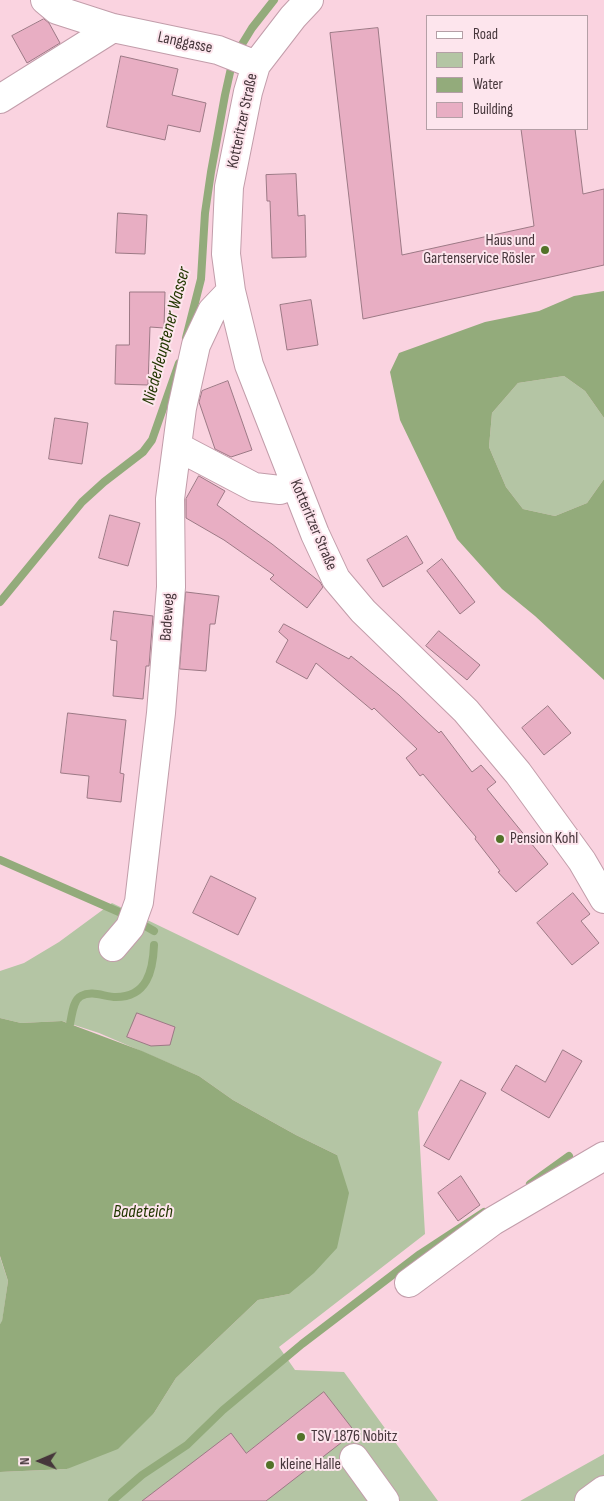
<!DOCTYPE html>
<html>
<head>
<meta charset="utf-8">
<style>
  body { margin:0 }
  #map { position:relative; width:604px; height:1501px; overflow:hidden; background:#fad3e0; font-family:"Sofia Sans Condensed",sans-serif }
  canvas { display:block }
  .legend { position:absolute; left:426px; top:15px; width:162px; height:115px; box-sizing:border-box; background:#fde5ed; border:1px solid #b49fa6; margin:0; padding:6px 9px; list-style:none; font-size:15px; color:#46363b }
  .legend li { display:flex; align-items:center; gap:10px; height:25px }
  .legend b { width:25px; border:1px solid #b49fa6 }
  .north { position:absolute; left:15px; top:1436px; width:50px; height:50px; -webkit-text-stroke:4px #fde5ed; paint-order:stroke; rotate:269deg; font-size:14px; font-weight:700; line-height:20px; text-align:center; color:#46363b }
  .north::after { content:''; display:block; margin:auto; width:18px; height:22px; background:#46363b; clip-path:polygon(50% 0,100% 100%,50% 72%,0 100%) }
</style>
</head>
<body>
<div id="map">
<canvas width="604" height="1501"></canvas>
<ul class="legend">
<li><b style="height:6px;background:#fff"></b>Road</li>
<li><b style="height:14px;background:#b4c5a4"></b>Park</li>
<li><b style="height:14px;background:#93ab7b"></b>Water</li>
<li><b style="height:14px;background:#e8aec3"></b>Building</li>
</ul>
<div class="north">N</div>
</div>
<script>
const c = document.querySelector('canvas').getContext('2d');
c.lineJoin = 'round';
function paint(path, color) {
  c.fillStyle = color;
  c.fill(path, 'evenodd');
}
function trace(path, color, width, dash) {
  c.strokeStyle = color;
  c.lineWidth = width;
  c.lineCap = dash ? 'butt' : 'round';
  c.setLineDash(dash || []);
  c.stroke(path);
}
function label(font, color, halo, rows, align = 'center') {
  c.font = font + ' "Sofia Sans Condensed",sans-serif';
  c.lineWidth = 4;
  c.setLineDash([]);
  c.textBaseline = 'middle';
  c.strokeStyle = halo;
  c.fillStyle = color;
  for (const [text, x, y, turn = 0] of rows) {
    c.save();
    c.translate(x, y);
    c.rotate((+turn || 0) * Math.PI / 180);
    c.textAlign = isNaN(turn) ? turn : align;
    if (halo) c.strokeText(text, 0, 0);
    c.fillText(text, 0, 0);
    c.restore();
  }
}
paint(new Path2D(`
  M564 376 585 391 604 418V479L587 503 555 516 523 509 506 487 489 447 492 413 518 383Z
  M112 903 442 1062 418 1112 425 1234 279 1347 295 1370 344 1372 438 1501H0V1472L67 1469 154 1413 176 1378 258 1300 289 1294 337 1155 296 1135 233 1100 199 1076 99 1033 62 1021 21 1023 0 1018V971L24 963 59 942Z
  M0 1257 8 1281 2 1322 0 1324Z
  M604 1454V1501H520Z`), '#b4c5a4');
paint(new Path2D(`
  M604 291V418L585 391 564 376 518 383 492 413 489 447 506 487 523 509 555 516 587 503 604 479V680L535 616 502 589 457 539 400 420 390 372 399 353 485 322 539 311 574 296Z
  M0 1018 21 1023 62 1021 142 1051 199 1076 233 1100 296 1135 337 1155 349 1193 337 1248 314 1273 289 1294 258 1300 176 1378 154 1413 118 1449 67 1469 0 1472V1324L2 1321 8 1281 0 1256Z`), '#93ab7b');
trace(new Path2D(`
  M186 338 201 279 205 213 211 172 225 95 233 59 252 28 274 0
  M0 602 82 502 104 482 143 452 152 440 179 363
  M0 860 119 912
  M147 927 154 931
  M70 1024C72 1015 73 1000 81 996 92 990 105 997 116 997 147 997 153 971 154 945
  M530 1184 569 1156
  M112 1501 142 1475 187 1445 223 1410 302 1344 420 1254 484 1212`), '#93ab7b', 8);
const building = new Path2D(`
  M44 19 49 23 60 43 27 63 12 36Z
  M378 28 402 255 534 226 521 129H575L583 194 604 189V265L363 319 330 33Z
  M121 56 178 69 172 95 206 103 200 132 168 125 165 140 107 127Z
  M296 174 298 216 305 215 306 257 272 258 270 201H267L266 175Z
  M118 213 147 215 145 254 116 253Z
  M130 292H165L164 328 150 327 148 385 115 384 116 345H129Z
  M311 300 318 345 287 350 280 305Z
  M228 381 252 450 231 457 215 449 199 402 202 391Z
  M55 418 88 423 82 464 49 459Z
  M199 476 225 491 217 505 272 544 320 582 323 587 307 608 270 579 274 575 224 540 186 518V499Z
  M110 515 140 523 128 566 99 558Z
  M407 536 423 563 383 587 367 560Z
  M442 559 475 602 460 614 427 571Z
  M186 592 219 596 215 624H210L206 671 180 669Z
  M114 611 153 616 149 666H146L143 699 113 696 117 641 111 640Z
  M284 624 349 659 351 656 399 695 439 733 441 731 472 772 481 765 496 782 487 789 548 864 516 892 498 872 500 871 475 839 476 837 423 774 420 776 406 758 417 749 374 708 372 710 316 663 307 679 276 662 288 640 279 632Z
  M439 631 480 665 467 680 426 646Z
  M548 706 571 733 544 755 522 728Z
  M68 713 126 720 120 773 124 774 121 802 87 798 89 776 61 773Z
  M211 876 256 898 238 935 193 913Z
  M573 893 590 914 581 921 599 943 572 965 537 923Z
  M137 1013 175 1027 170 1045 151 1046 127 1037Z
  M563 1050 582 1061 549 1118 501 1090 516 1065 545 1082Z
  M461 1080 486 1093 449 1160 424 1146Z
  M461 1176 480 1205 458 1221 438 1193Z
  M324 1392 355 1432 266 1501H142L231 1433 246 1453Z`);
paint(building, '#e8aec3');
trace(building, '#9c7985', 1);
const minor = new Path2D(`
  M45 0 57 10 113 28 218 50 256 65
  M309 0 293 17 256 65 248 92 229 187 226 254 231 291 249 365 315 534 336 579 363 611 466 711 518 773 582 861 604 899
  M0 99 113 28
  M178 447 254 487 280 490 295 484
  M113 947 130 927 139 902 161 713 171 587 170 499 182 408 196 345 212 311 231 291
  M409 1283 493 1221 604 1156
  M354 1458 385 1501
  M589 1501 604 1490`);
trace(minor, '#c29daa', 30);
trace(minor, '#fff', 28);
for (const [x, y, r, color] of [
  [545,250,5,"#527228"],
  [500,839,5,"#527228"],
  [301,1437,5,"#527228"],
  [270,1465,5,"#527228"]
]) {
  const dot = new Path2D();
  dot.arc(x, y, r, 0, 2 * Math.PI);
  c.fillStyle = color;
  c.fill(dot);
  trace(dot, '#fde5ed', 2);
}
label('16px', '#46363b', '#fde5ed', [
  ["Langgasse",185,43,12],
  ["Kotteritzer Straße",243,121,-78],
  ["Kotteritzer Straße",313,525,67],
  ["Badeweg",168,617,-86]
]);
label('16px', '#46363b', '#fde5ed', [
  ["Haus und",535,241,"right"],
  ["Gartenservice Rösler",535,259,"right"],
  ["Pension Kohl",510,839],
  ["TSV 1876 Nobitz",311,1437],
  ["kleine Halle",280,1465]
], 'left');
label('italic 18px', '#223701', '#fde5ed', [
  ["Niederleuptener Wasser",167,336,-75],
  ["Badeteich",143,1212]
]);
</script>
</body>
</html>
